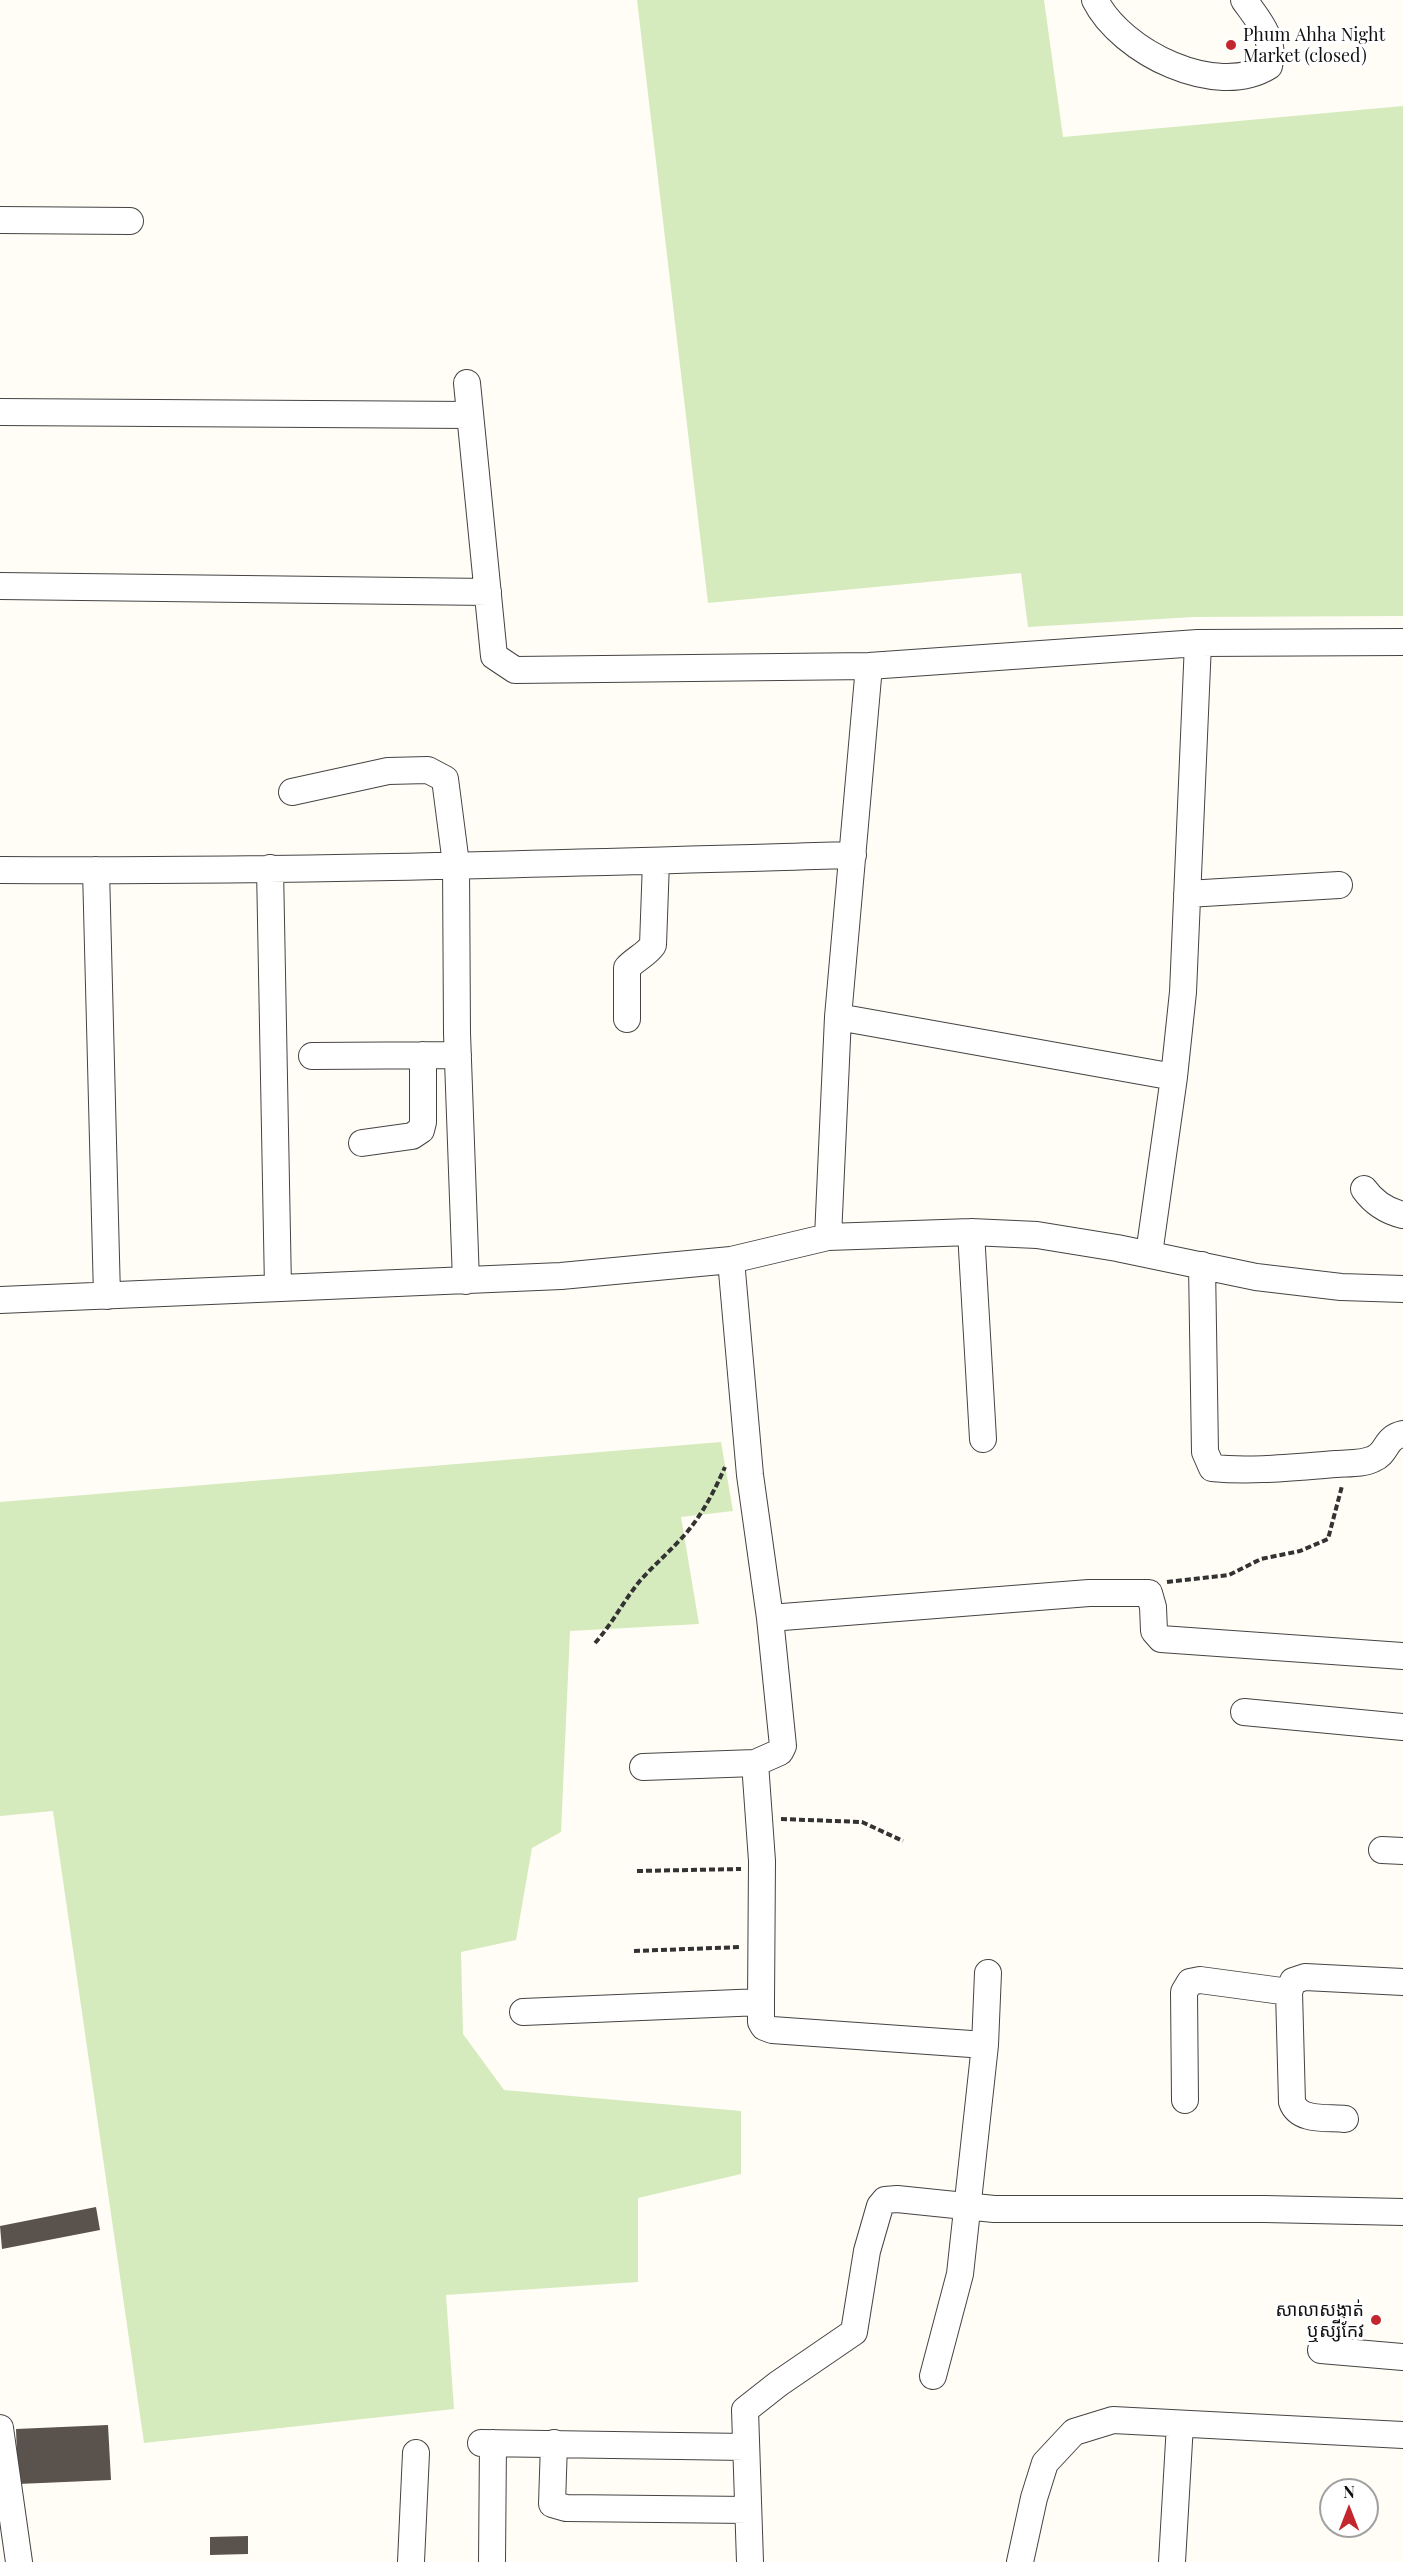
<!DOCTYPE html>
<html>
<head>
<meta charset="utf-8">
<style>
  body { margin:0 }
  #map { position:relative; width:1403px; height:2562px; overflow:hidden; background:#fffdf5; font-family:"Playfair Display",serif }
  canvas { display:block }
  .north { position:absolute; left:1319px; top:2478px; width:60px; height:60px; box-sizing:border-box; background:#fff; border:2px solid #a0a0a0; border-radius:50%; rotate:0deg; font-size:16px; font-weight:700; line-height:24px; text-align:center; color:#111 }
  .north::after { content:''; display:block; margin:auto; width:21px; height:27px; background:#c4262e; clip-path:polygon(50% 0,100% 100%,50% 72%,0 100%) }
</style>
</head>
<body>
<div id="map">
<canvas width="1403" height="2562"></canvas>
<div class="north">N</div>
</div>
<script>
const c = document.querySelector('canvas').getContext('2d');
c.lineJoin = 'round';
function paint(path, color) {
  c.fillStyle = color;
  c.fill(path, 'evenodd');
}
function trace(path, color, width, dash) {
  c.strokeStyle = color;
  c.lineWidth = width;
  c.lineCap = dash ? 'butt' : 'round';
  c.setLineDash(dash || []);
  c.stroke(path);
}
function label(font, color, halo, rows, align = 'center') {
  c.font = font + ' "Playfair Display","Noto Sans Khmer",serif';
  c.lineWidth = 6;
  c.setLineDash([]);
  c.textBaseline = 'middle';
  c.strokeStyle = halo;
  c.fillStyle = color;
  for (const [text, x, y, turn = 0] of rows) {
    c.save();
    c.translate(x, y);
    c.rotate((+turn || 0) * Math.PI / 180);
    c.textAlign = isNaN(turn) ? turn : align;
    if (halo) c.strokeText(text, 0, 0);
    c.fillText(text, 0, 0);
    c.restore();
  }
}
paint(new Path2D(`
  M637 0H1044L1063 137 1403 106V616L1193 617 1028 627 1021 573 708 603Z
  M721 1442 733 1511 681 1517 699 1624 570 1631 561 1832 532 1848 516 1940 461 1952 463 2034 504 2090 741 2111V2174L638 2198V2282L446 2295 454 2409 144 2443 53 1811 0 1816V1502Z`), '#d5ebbd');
paint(new Path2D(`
  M96 2207 100 2230 2 2249 0 2226Z
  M108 2425 111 2480 18 2484 16 2429Z
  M248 2536V2554L210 2555V2537Z`), '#5a524d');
const minor = new Path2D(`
  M1095 0C1121 52 1216 99 1269 66 1276 39 1259 21 1244 0
  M0 220 130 221
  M467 383 494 656 515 670 869 666 1198 643 1403 642
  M0 412 470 415
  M0 586 488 592
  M292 792 388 771 428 770 445 779 456 864 457 1033 466 1281
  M270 868 278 1288
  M0 870C284 872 569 863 853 855
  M96 870 107 1296
  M1187 894 1339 885
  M838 1017 1174 1077
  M627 1019V968C635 959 646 955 653 945L656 861
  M312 1056 458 1055
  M362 1143 412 1136 421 1130 423 1122V1055
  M1364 1189C1374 1203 1386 1211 1403 1215
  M971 1232 983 1439
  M828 1237 838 1017 869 666
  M1149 1254 1174 1077 1183 992 1198 643
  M731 1260 750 1475 770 1618
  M1202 1265 1205 1452 1212 1468C1253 1472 1295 1467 1336 1464 1347 1463 1363 1464 1373 1459 1388 1453 1384 1438 1403 1434
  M0 1300 561 1276 731 1260 828 1237 971 1232 1037 1235 1117 1248 1256 1277 1341 1287 1403 1289
  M1244 1712 1403 1727
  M755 1763 780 1752 783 1746 770 1618 1089 1593H1149L1153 1607 1154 1631 1161 1639 1403 1656
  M643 1767 755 1763 762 1861 761 2002
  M1382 1850 1403 1851
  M523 2012 761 2002V2022L764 2027 772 2030 985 2045
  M1185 2100 1184 1992 1190 1982 1200 1980 1289 1992
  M1345 2119C1328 2117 1299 2122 1292 2102L1289 1992 1293 1981 1305 1977 1403 1982
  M1321 2350 1403 2357
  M933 2376 960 2274 985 2045 988 1973
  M0 2428 19 2562
  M481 2443 745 2447
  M554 2443 552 2504 566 2508 748 2510
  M411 2562 416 2453
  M492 2562 493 2443
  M750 2562 745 2410 778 2384 854 2332 867 2251 880 2206 885 2200 897 2199 994 2209H1264L1403 2212
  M1020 2562 1034 2498 1045 2463 1074 2432 1113 2420 1403 2435
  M1172 2562 1180 2424`);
trace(minor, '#444', 28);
trace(new Path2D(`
  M1167 1582 1229 1575 1261 1559 1300 1551 1328 1539 1342 1486
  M595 1643C612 1624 623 1602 639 1582 651 1568 665 1556 678 1542 699 1521 713 1494 725 1467
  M781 1819 862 1822 903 1841
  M637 1871 741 1869
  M634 1951 741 1947`), '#333', 4, [6, 3]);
trace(minor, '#fff', 26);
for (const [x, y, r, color] of [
  [1231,45,6,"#c4262e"],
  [1376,2320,6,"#c4262e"]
]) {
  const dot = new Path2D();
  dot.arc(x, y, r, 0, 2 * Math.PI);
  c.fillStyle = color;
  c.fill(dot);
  trace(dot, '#fff', 2);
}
label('18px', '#111', '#fff', [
  ["Phum Ahha Night",1243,35],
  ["Market (closed)",1243,56],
  ["សាលាសង្កាត់",1364,2310,"right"],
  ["ឬស្សីកែវ",1364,2331,"right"]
], 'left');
</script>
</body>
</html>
